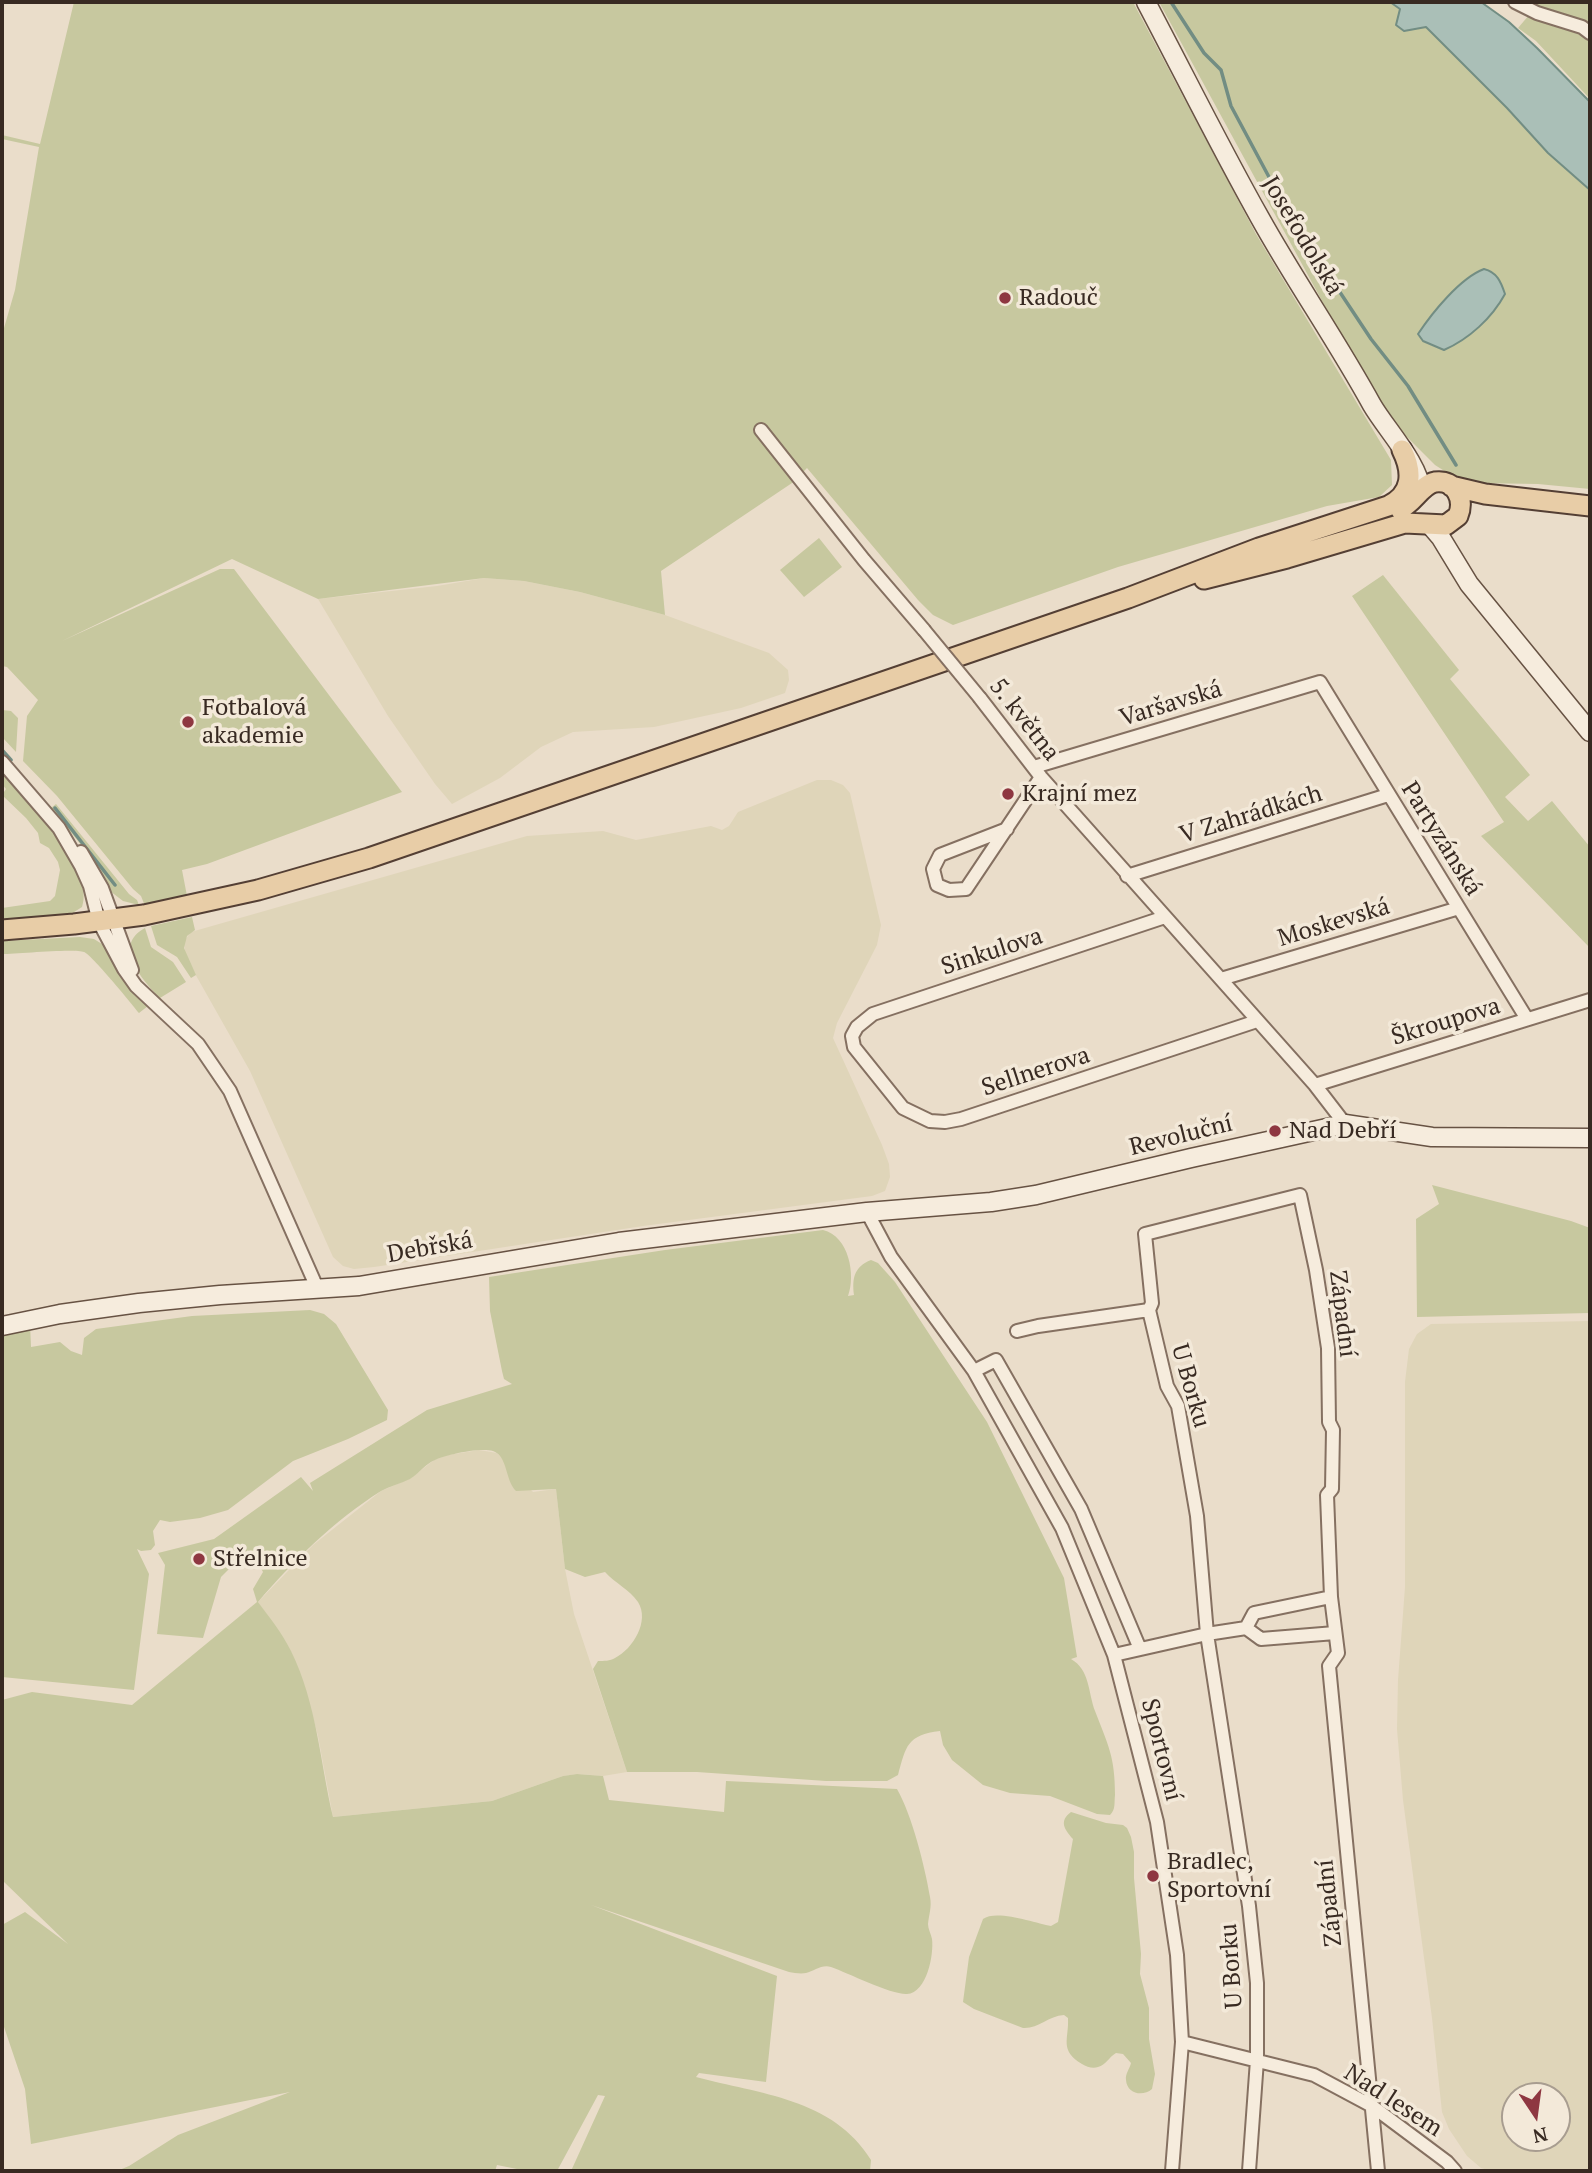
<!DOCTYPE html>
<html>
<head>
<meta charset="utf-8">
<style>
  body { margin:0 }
  #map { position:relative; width:1592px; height:2173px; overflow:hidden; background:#eaddca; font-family:"PT Serif",serif }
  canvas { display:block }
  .frame { position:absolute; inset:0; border:4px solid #382a22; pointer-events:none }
  .north { position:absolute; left:1501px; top:2082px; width:70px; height:70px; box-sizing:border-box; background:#f3e9d9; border:2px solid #a89d90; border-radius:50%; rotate:167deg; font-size:19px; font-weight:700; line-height:28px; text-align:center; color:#382a22 }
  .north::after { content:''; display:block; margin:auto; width:24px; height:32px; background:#8e3741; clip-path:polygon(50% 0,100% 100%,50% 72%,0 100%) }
</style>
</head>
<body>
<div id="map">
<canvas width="1592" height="2173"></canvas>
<div class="frame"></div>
<div class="north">N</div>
</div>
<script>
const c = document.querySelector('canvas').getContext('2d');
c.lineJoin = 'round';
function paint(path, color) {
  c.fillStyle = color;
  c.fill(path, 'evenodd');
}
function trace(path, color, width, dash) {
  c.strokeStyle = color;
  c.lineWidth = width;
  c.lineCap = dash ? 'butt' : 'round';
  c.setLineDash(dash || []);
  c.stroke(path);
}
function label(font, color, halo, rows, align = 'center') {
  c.font = font + ' "PT Serif",serif';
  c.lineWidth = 7;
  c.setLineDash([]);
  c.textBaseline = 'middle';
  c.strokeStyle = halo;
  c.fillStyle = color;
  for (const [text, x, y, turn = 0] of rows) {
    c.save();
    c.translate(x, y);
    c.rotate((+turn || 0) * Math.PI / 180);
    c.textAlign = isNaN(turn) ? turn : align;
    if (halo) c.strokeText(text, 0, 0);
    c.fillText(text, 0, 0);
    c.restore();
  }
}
paint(new Path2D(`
  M484 578 524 581 580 592 665 615 769 653 788 670 789 680 785 693 741 708 654 727 573 732 541 747 500 778 452 804 435 784 388 716 318 599 437 586Z
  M817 780H831L843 785 850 793 881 925 877 945 837 1023 833 1038 882 1145 889 1164 890 1177 885 1191 872 1196 643 1226 374 1267 354 1269 343 1266 333 1257 250 1071 185 956 184 941 191 932 527 836 603 831 636 840 711 826 722 830 729 826 738 812Z
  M1590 1321V2171H1491L1481 2168 1467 2156 1449 2129 1442 2112 1432 2018 1403 1800 1397 1729 1398 1680 1405 1587V1382L1409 1349 1417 1334 1431 1324ZM1557 2096V2138H1515V2096Z
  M479 1450 497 1453 533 1492 556 1489 565 1569 574 1614 627 1772 603 1776 578 1774 563 1776 492 1801 333 1817 318 1736 303 1682 291 1652 258 1602 313 1545 381 1491 411 1478 434 1460 448 1455Z`), '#dfd5b9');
paint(new Path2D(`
  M74 2H1133L1256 234 1391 460 1392 485 1379 497 1327 506 1118 567 953 625 933 615 918 600 807 468 792 483 661 571 665 615 580 592 524 581 484 578 318 599 232 559 62 641 220 569H234L402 792 207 864 182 870 187 896 145 906 141 896 133 889 57 796 23 761 27 716 38 700 7 667 2 666V335L15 290 39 147 2 139V135L40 144Z
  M1159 2H1390L1400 9 1404 31 1426 27 1507 108 1548 153 1590 190V489L1538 484 1474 483 1457 479 1435 465 1406 436 1384 407 1333 321ZM1465 280 1499 305C1479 325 1446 368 1418 335L1436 311Z
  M1523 2H1590V99L1536 41 1518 28 1535 8Z
  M819 538 842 567 804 597 780 570Z
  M1383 575 1459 670 1450 679 1530 775 1505 797 1528 821 1552 801 1590 847V948L1481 836 1504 822 1352 596Z
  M2 710 11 711 18 718 16 752 2 737Z
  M2 772C25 796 96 872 82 907L71 914 2 920V908L50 901 55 896 60 870 58 862 49 848 40 843 38 833 26 818 2 795 6 789 2 784Z
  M56 804 129 894 137 900 139 905 123 901 110 891 82 846 51 808Z
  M192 917 195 930 187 936 184 948 196 975 191 978 177 957 157 945 151 926Z
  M145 928 151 947 173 962 186 982 160 998C142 980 112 945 145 928Z
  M80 937 94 939 102 944 137 995 148 1006 139 1013C131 1003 91 954 84 952 74 948 17 954 2 954V941Z
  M1432 1185 1571 1221 1590 1228V1313L1417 1317 1416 1219 1439 1204Z
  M823 1230C849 1236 856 1275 848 1296L854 1295C852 1278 854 1267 871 1260L878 1263 895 1282 987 1422 1064 1578 1077 1657 1071 1659C1090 1670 1088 1692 1095 1711 1108 1745 1115 1756 1115 1795 1114 1803 1116 1809 1110 1815L1097 1814 1050 1796 1010 1793 983 1785 952 1760 943 1745 940 1731C907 1735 906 1746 898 1775L887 1781H826L697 1772H627L593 1669 598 1661C604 1661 610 1661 615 1658 633 1649 650 1621 638 1602 629 1589 616 1584 605 1572L585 1577 565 1569 556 1489 516 1491C505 1481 508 1456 493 1451 480 1447 442 1455 431 1462 423 1467 418 1474 410 1479 400 1484 390 1486 381 1491 335 1520 293 1561 258 1602 270 1618 282 1633 291 1651 317 1704 320 1762 333 1817L492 1801 563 1776 577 1774 603 1776 609 1800 724 1812 726 1781 897 1789C912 1815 925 1867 930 1897 932 1907 929 1914 928 1924 928 1929 931 1934 932 1939 934 1954 927 1993 907 1994 892 1995 848 1973 831 1967 822 1964 814 1971 806 1973 801 1974 794 1973 789 1972L591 1905 777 1976 766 2082 699 2073 696 2077C759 2094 833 2098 871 2160L870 2171H571L605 2096 598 2095 557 2171H527L497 2165 495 2171H117L129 2166 178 2135 290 2092 31 2144 25 2089 2 2021V1925L25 1912 68 1944 2 1880V1700L32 1692 132 1705 257 1602 253 1589 263 1572 260 1566 253 1563 248 1550 221 1577 203 1638 157 1634 165 1565 158 1553 214 1539 301 1477 313 1491 310 1483 427 1410 512 1384 504 1379 502 1371 490 1311 489 1277 665 1250Z
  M310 1310 324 1314 336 1324 388 1410 387 1420 348 1439 293 1461 228 1510 200 1518 170 1522 160 1520 153 1531 155 1545 151 1550 141 1551 137 1549 149 1574 134 1690 2 1677V1330L30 1323 31 1347 60 1342 71 1351 82 1355 84 1338 96 1329 192 1316Z
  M1071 1812 1106 1823 1123 1825 1127 1828 1131 1837 1134 1852V1878L1141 1954 1140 1974 1149 2008V2039L1155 2074 1152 2089C1143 2097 1127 2094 1126 2080 1125 2074 1130 2068 1131 2063L1123 2054 1116 2053C1109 2057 1106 2065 1098 2067 1093 2069 1087 2067 1082 2064 1059 2050 1069 2040 1068 2018L1064 2015C1048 2016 1038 2029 1023 2028L974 2009 963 2002 969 1957 983 1919C996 1909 1035 1923 1051 1926L1058 1922 1073 1839C1064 1829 1059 1821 1071 1812Z`), '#c7c89f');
const water = new Path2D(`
  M1390 2H1481L1509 22 1537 48 1590 102V190L1548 153 1507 108 1426 27 1404 31 1396 25 1400 9Z
  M1484 269C1497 272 1501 282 1505 294 1492 318 1469 339 1444 350L1423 341 1418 334C1432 313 1460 278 1484 269Z`);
paint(water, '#aabfb7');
trace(water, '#728d83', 2);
trace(new Path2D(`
  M1171 2 1204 53 1221 70 1231 106 1292 220 1371 339 1408 386 1456 465
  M2 750 11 760
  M55 808 115 885`), '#728d83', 3.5);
const minor = new Path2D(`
  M1515 2 1537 13 1582 27 1590 33
  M761 430 864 560 924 630
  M980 698 1041 777 1315 1085 1345 1124
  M2 762 59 828 81 866 90 886 99 922 124 969 136 986 198 1044 230 1091 318 1290
  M1034 767 1320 682 1527 1019
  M1007 829 940 855 933 869 937 885 949 890 966 889 1041 777
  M81 852 102 888 132 970
  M1127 876 1388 795
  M1165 917 873 1014 857 1027 852 1036 854 1047 903 1108 930 1121 945 1122 961 1119 1257 1021
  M1221 979 1459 908
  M1315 1085 1590 1000
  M867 1212 891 1257 974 1371 1062 1528 1114 1655 1157 1822 1177 1955 1182 2042 1172 2171
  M1017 1331 1038 1326 1149 1310
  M974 1371 996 1360 1081 1509 1140 1649
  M1246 1628 1254 1613 1331 1597
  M1246 1628 1261 1639 1335 1633
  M1114 1655 1207 1634 1246 1628
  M1182 2042 1314 2075 1372 2106 1447 2162 1455 2171
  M1249 2171 1257 2060V1983L1249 1906 1207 1634 1197 1516 1178 1406 1167 1386 1149 1310 1152 1303 1145 1234 1300 1195 1316 1270 1328 1348 1329 1422 1333 1430 1332 1489 1327 1495 1331 1597 1338 1653 1329 1666 1378 2171`);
const secondary = new Path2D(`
  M1146 2C1184 74 1220 147 1260 218 1295 281 1337 341 1372 405 1386 429 1420 465 1421 491
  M1429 524 1441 538 1469 584 1590 732
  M2 1326 60 1314 139 1303 220 1295 359 1286 619 1242 867 1212 991 1202 1036 1195 1191 1158 1345 1124 1432 1137 1590 1138`);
const primary = new Path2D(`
  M1451 486 1485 494 1590 506
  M1204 579 1287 558 1405 523 1446 525 1458 516C1465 500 1456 479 1435 482 1421 485 1414 503 1400 509
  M2 930 74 924 144 915 258 890 369 858 1128 598 1259 548 1388 506C1413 494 1413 472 1402 450`);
trace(minor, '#857061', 16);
trace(secondary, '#675243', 21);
trace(primary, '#543f34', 23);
trace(minor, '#f6ecdd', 12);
trace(secondary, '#f6ecdd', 18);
trace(primary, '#e8cda7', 19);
const minorBridge = new Path2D(`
  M924 630 980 698`);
trace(minorBridge, '#857061', 16, []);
trace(minorBridge, '#f6ecdd', 12);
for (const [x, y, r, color] of [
  [1005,298,7,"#8e3741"],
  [188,722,7,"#8e3741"],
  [1008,794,7,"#8e3741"],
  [1275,1131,7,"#8e3741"],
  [199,1559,7,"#8e3741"],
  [1153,1876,7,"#8e3741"]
]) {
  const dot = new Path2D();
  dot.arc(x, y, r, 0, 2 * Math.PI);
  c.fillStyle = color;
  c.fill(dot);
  trace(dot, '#f3e9d9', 2.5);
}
label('24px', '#382a22', '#f3e9d9', [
  ["Josefodolská",1302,236,59],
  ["Varšavská",1171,704,-17],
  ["5. května",1024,720,52],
  ["V Zahrádkách",1251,815,-17],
  ["Partyzánská",1441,839,58],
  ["Moskevská",1334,923,-17],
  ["Sinkulova",992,952,-18],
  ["Škroupova",1446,1022,-17],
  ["Sellnerova",1036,1072,-18],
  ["Revoluční",1181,1136,-14],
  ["Debřská",430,1248,-10],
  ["Západní",1342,1314,83],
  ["U Borku",1190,1386,74],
  ["Sportovní",1161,1750,76],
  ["Západní",1330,1903,-96],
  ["U Borku",1232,1966,-94],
  ["Nad lesem",1393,2101,33]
]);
label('24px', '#382a22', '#f3e9d9', [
  ["Radouč",1019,298],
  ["Fotbalová",202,708],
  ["akademie",202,736],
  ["Krajní mez",1022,794],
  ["Nad Debří",1289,1131],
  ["Střelnice",213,1559],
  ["Bradlec,",1167,1862],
  ["Sportovní",1167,1890]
], 'left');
</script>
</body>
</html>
